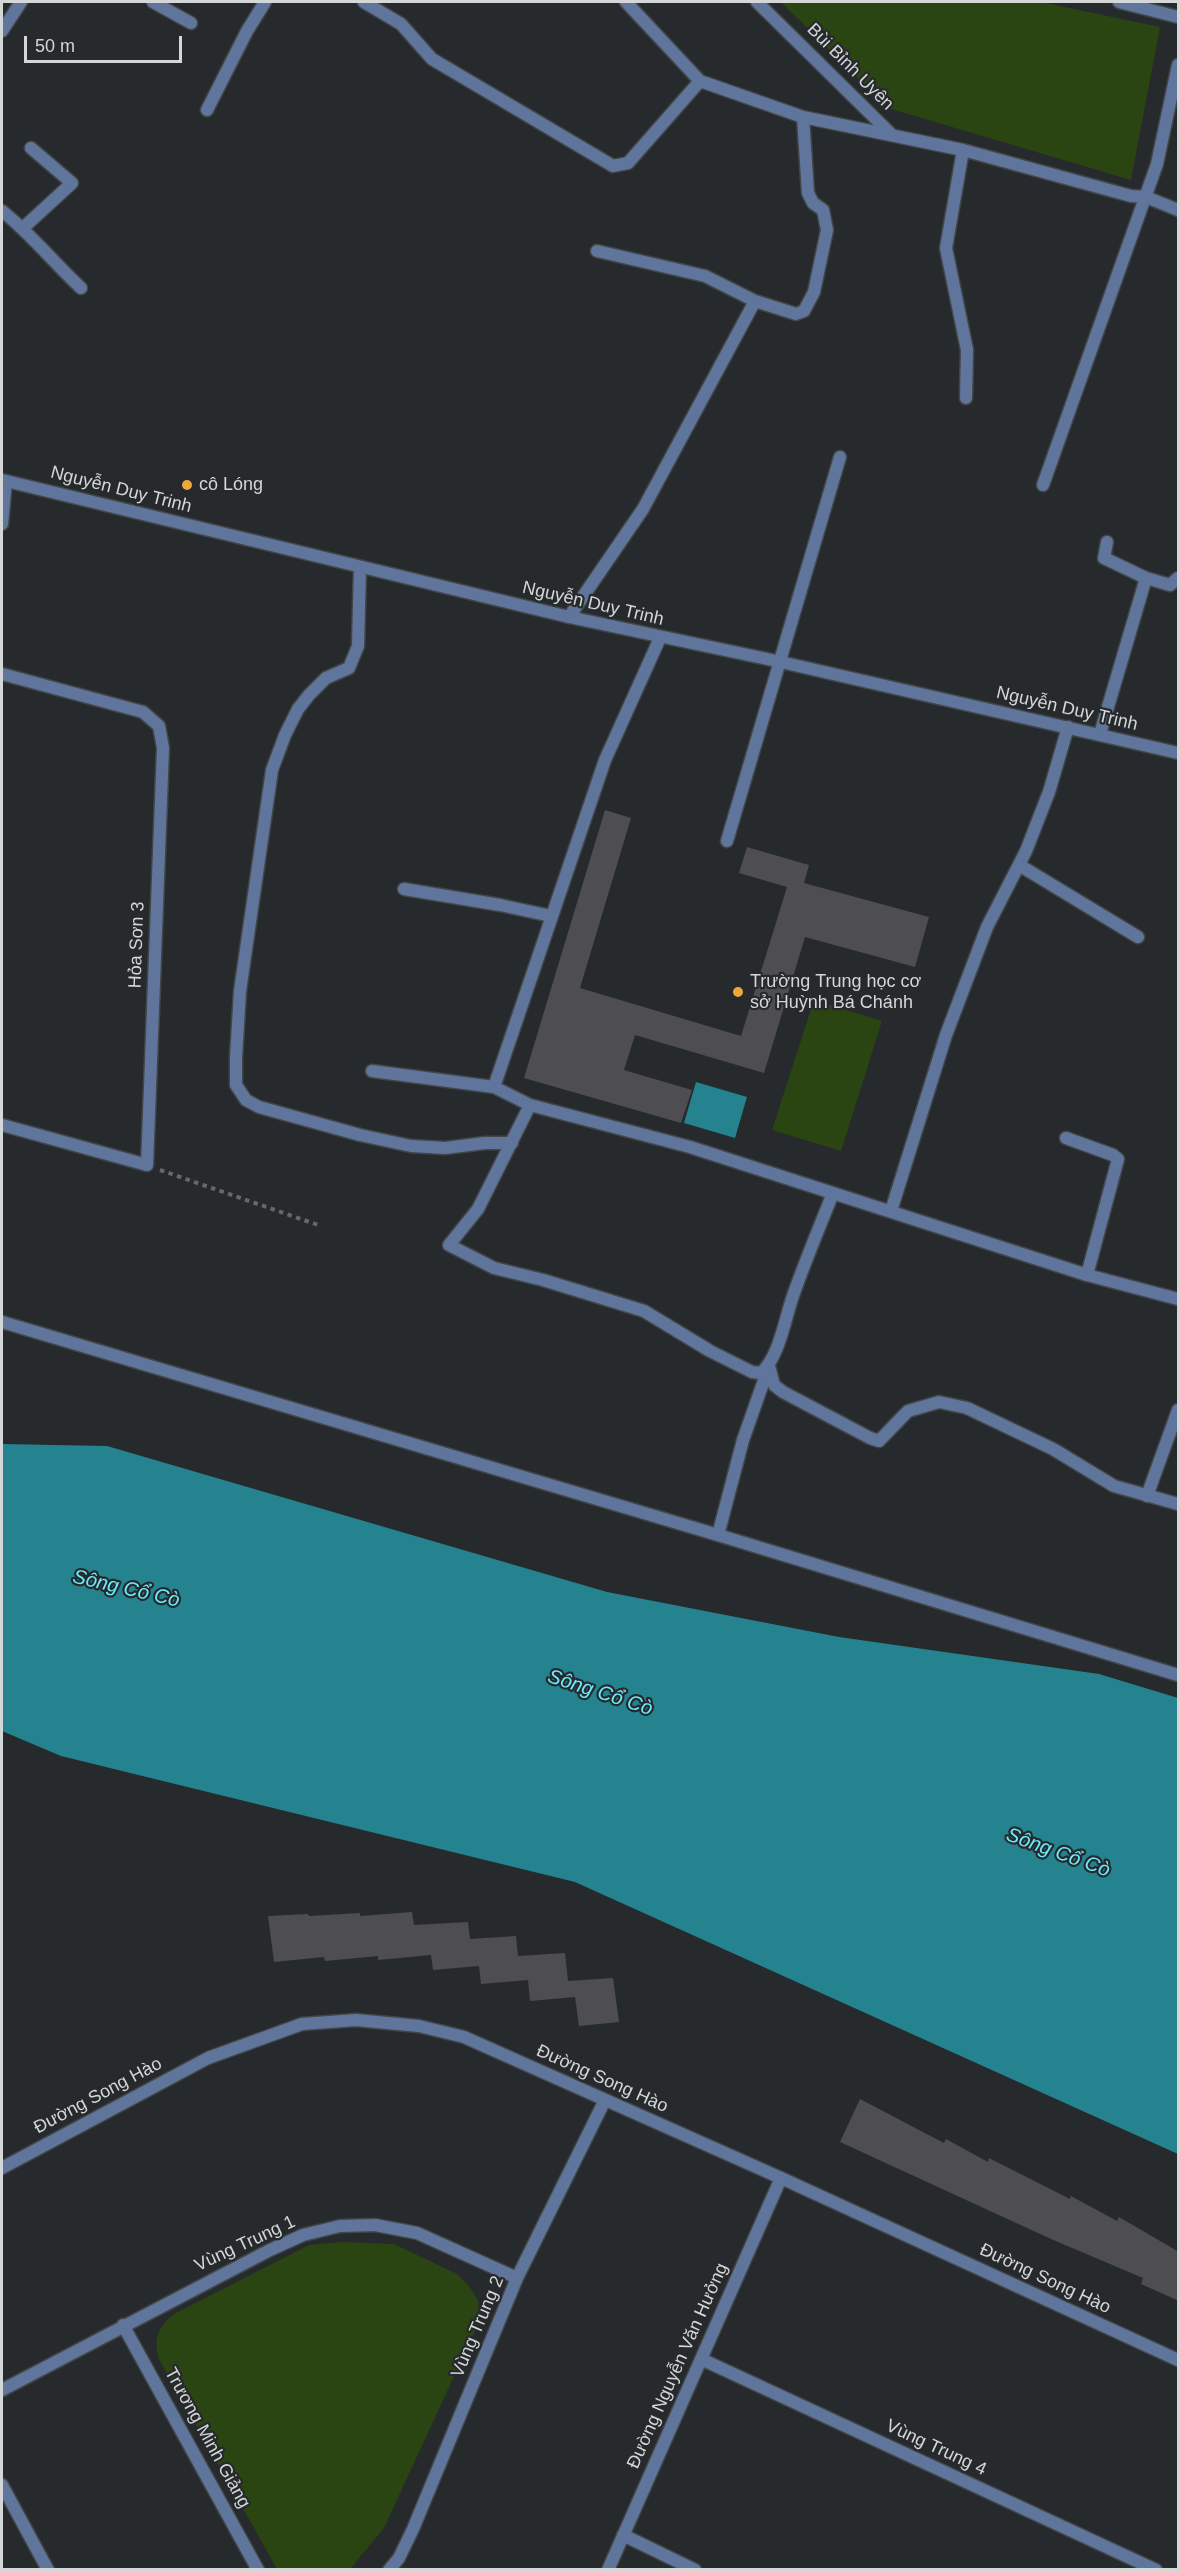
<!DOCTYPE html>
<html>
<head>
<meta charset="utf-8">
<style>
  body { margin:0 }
  #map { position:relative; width:1180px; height:2571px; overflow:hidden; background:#262a2d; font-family:Helvetica,sans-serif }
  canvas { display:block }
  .frame { position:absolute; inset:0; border:3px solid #d4d6d8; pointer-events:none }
  .scale { position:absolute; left:24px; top:36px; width:158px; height:27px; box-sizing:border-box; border:3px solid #d4d6d8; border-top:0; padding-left:8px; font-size:18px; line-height:21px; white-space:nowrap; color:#d4d6d8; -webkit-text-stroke:4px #262a2d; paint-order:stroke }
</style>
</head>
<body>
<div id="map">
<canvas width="1180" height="2571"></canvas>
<div class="frame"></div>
<div class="scale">50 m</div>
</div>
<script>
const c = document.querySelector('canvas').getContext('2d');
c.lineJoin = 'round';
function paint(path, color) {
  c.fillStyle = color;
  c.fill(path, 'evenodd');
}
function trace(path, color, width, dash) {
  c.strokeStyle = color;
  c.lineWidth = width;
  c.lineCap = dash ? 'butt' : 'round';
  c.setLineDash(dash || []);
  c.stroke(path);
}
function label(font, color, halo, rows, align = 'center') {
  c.font = font + ' Helvetica,sans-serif';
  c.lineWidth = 4.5;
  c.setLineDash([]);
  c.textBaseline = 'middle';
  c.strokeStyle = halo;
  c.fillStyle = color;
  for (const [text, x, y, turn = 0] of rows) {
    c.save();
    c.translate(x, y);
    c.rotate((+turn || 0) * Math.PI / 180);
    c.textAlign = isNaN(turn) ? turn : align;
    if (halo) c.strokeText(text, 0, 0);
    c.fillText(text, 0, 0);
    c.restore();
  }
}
paint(new Path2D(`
  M781 2H1041L1160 27 1131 180 888 108Z
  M814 1000 882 1021 841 1151 772 1130Z
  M342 2242 394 2244 457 2274 468 2285 478 2300 480 2320 384 2528 350 2569H277L160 2361C152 2340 158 2327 174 2314L309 2245Z`), '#2a4511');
paint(new Path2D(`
  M696 1082 747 1097 735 1138 684 1123Z
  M2 1444 107 1446 607 1592 839 1637 1099 1674 1178 1698V2154L575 1882 61 1756 2 1731Z`), '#258390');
paint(new Path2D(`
  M605 810 631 818 580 988 741 1036 787 887 739 873 747 847 809 865 804 883 929 917 915 967 805 937 764 1073 635 1035 624 1070 692 1090 681 1123 524 1078Z
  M412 1912 414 1925 468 1922 470 1939 516 1936 518 1956 565 1953 568 1981 613 1978 619 2022 579 2026 575 1997 530 2001 528 1980 481 1984 479 1966 433 1970 431 1955 378 1960V1956L325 1961 324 1957 274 1962 268 1916 308 1914 309 1916 360 1913V1916Z
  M860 2099 944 2143 946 2139 988 2162 989 2158 1070 2199 1071 2196 1117 2221 1119 2217 1179 2252V2301L1141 2284 1143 2278 1051 2239 840 2142Z`), '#4d4d52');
const service = new Path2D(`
  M153 2 191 23
  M2 31 21 2
  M2 211C31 234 54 263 81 288
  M23 228 72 183 31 148
  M727 841 840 457
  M1066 1138 1113 1155 1118 1159 1087 1275
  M718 1535 743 1440 769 1366`);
const minor = new Path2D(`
  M364 2 401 24 432 59 613 166 628 163 700 81
  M626 2 700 81 803 117 963 150 1131 196 1146 197 1178 210
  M757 2 890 133
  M1119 2 1178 17
  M207 110 247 31 265 2
  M963 150 946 248 967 350 966 398
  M597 251 705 276 755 301
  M1043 485 1157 164 1178 65
  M2 524 6 481
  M1107 542 1104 558 1146 578 1170 585 1178 578
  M360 567 358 646 349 668 326 678 309 695 298 709 285 735 272 770 240 991 236 1057V1085L246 1100 259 1107 360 1135 411 1146 445 1148 485 1143H512
  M569 617 643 509 755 301 796 314 804 311 814 292 827 230 823 210 813 203 808 193 803 117
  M2 674 143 712 159 726 163 748 147 1165 2 1125
  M1100 734 1146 578
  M1019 865 1138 937
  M404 889 500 905 551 916
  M372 1071 494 1087 530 1105 690 1147 1087 1275 1178 1299
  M494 1087 605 760 660 638
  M530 1105 478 1209 449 1245 494 1268 543 1280 644 1311 710 1351 752 1372 761 1373C780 1356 785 1317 794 1293 806 1259 820 1226 833 1193
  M891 1211 946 1035 987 927 1026 851 1049 792 1068 727
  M2 1322 718 1535 1178 1675
  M769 1366 774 1385 783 1392 870 1438 879 1441 908 1411 939 1402 967 1408 1053 1449 1114 1486 1178 1504
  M1147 1496 1178 1410
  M123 2325 258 2570
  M701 2359 1156 2570
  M2 2390 270 2250 303 2235 340 2226 375 2225 417 2233 517 2278
  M2 2485 48 2570
  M623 2535 695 2570
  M389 2570 399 2558 413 2529 517 2278 605 2100
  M608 2570 781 2178`);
const tertiary = new Path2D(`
  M2 480 569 617 772 660 1178 753
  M2 2168 208 2058 302 2024 356 2020 419 2026 464 2037 781 2178 1178 2360`);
trace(service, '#424648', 15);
trace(minor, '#424648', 15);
trace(tertiary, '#424648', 15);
trace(new Path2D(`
  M160 1170 321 1226`), '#65686b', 4, [4.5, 4.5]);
trace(service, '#60759c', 12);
trace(minor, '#60759c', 12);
trace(tertiary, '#60759c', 12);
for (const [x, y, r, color] of [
  [187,485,6,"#eda83c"],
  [738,992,6,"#eda83c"]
]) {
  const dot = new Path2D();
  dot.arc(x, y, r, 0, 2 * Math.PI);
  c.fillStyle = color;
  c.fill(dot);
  trace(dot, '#262a2d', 2);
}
label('18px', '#d4d6d8', '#262a2d', [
  ["Bùi Bỉnh Uyên",850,67,45],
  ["Nguyễn Duy Trinh",121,490,14],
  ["Nguyễn Duy Trinh",593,604,13],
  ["Nguyễn Duy Trinh",1067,709,13],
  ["Hỏa Sơn 3",137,945,-88],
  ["Đường Song Hào",602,2079,24],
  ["Đường Song Hào",98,2096,-28],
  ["Vùng Trung 1",245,2244,-25],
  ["Đường Song Hào",1045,2279,25],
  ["Vùng Trung 2",478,2327,-67],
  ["Đường Nguyễn Văn Hưởng",678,2366,-66],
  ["Trương Minh Giảng",207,2438,61],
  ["Vùng Trung 4",936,2448,25]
]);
label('18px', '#d4d6d8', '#262a2d', [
  ["cô Lóng",199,485],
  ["Trường Trung học cơ",750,982],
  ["sở Huỳnh Bá Chánh",750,1003]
], 'left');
label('italic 20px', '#6aebff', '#262a2d', [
  ["Sông Cổ Cò",126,1589,13],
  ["Sông Cổ Cò",600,1693,18],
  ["Sông Cổ Cò",1058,1853,20]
]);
</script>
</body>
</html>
